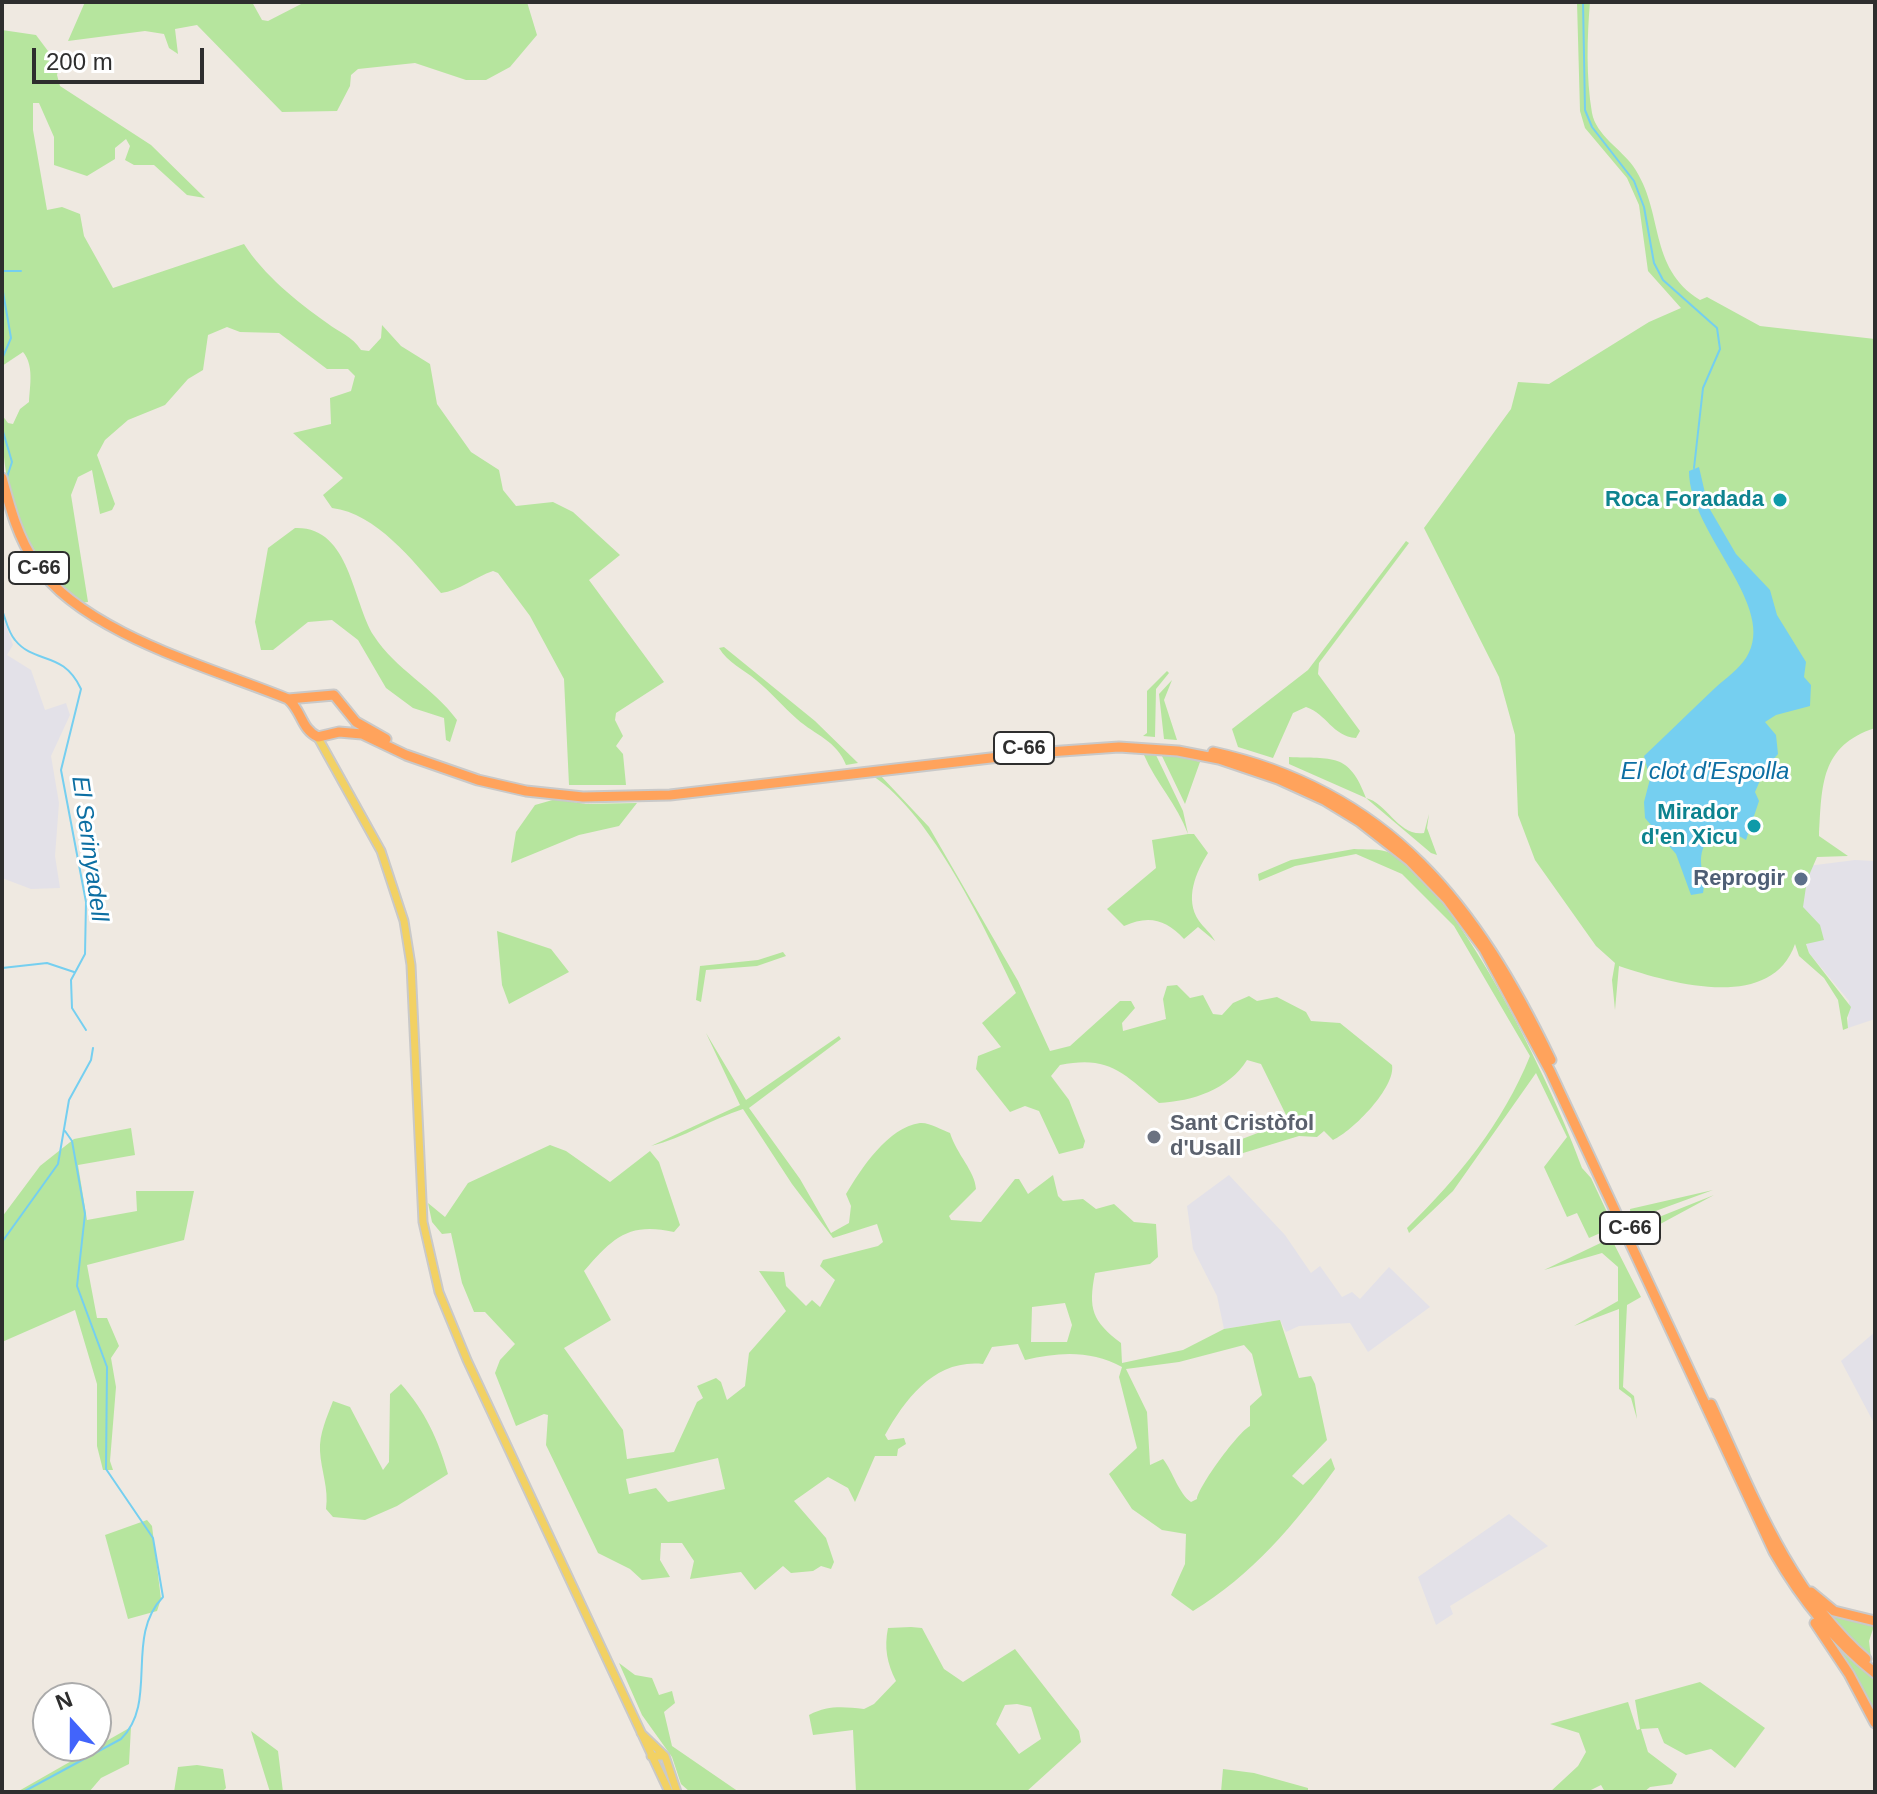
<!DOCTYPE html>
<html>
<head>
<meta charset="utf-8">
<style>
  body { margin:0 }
  #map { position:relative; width:1877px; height:1794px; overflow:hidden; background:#efe9e1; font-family:Helvetica,sans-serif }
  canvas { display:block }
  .frame { position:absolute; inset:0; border:4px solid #2e2e2e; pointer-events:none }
  .north { position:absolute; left:32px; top:1682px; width:80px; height:80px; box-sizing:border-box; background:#fff; border:2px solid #ababab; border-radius:50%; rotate:339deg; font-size:22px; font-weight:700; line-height:32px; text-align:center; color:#2e2e2e }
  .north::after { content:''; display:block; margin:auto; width:28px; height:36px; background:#4264fb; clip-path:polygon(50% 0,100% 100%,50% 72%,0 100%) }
  .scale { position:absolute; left:32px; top:48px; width:172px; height:36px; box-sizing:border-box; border:4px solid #2e2e2e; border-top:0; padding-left:10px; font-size:24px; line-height:28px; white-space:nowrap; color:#2e2e2e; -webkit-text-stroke:6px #fff; paint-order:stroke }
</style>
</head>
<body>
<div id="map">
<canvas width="1877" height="1794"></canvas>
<div class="frame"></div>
<div class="north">N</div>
<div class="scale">200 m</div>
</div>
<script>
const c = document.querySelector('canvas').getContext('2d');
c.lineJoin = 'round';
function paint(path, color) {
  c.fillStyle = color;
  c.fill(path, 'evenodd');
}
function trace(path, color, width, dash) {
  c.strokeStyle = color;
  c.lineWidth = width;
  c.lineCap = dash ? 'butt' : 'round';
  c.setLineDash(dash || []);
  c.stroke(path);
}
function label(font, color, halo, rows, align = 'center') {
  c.font = font + ' Helvetica,sans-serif';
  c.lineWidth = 6;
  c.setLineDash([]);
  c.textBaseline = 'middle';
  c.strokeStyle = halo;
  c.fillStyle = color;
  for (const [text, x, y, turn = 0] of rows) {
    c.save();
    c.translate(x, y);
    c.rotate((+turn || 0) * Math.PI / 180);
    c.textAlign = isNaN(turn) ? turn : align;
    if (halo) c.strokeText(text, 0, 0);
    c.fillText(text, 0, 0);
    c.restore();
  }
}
paint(new Path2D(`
  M2 615 13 645 7 655 31 670 45 710 66 703 70 715 51 756 59 803 55 856 60 888 31 889 2 878Z
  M1855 860 1875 861V1019L1848 1028 1849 1001 1809 953 1784 869Z
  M1229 1175 1285 1235 1311 1273 1320 1266 1342 1297 1352 1292 1360 1299 1389 1267 1430 1307 1368 1352 1350 1323 1299 1326 1286 1332 1280 1320 1224 1329 1217 1296 1193 1249 1187 1206Z
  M1875 1332V1425L1841 1361Z
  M1509 1514 1548 1546 1450 1606 1453 1614 1436 1625 1418 1577Z`), '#e3e1e8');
paint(new Path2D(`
  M85 2H252L262 20 268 21 305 2H527L537 35 510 67 486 80H466L415 63 358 69 351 75 350 86 337 111 282 112 197 25 175 29 178 54 169 48 164 34 145 31 68 41Z
  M1577 2H1590C1587 37 1586 78 1592 113 1596 135 1621 149 1633 166 1665 212 1647 267 1700 300L1707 297 1760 326 1875 339V728C1820 746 1822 785 1819 836L1848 856 1817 857 1807 880 1803 907 1820 925 1824 940 1806 944 1809 953 1851 1007 1847 1018 1848 1028 1843 1030 1838 1000 1824 978 1799 956 1795 944C1771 1013 1670 983 1619 966L1615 1010 1612 980 1615 963 1596 946 1535 860 1518 815 1515 735 1499 677 1424 528 1511 409 1518 382 1549 384 1649 322 1681 308 1648 271 1639 205 1627 178 1585 128 1580 111Z
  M2 30 36 35 54 59 61 60 57 75 60 86 151 145 205 198 187 195 154 165H134L125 160 130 146 126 139 115 148V159L87 176 54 165V137L39 103H33V130L47 210 62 207 80 214 84 236 113 288 244 244C264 275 296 301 327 323 340 333 352 336 361 350L369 351 381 338 382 325 401 346 430 364 437 404 471 452 499 470 503 490 516 506 553 502 573 512 620 555 589 580 664 682 616 713 615 720 623 736 616 746 623 754 626 785H569L564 679 530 616 498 573 493 571C475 577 459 591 441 593 413 561 376 513 332 508L323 495 343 478 293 433 331 424 330 398 351 391 355 376 348 369H327L279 333 240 332 227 327 208 335 203 370 188 379 165 405 128 420 105 440 97 455 115 504 112 510 100 514 92 470 78 477 71 495 88 602 80 603C20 548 2 495 2 415L8 423 13 424 20 409 29 402C30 385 34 365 23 352L2 366Z
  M295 528C350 526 352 601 374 636 395 669 434 688 457 720L450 742 446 740 444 718 413 708 386 688 358 640 332 620 308 622 273 650H261L255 622 268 548Z
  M1406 541 1409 543 1319 663 1318 674 1360 731 1356 738C1332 736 1327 714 1306 707L1293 713 1273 758 1238 747 1232 729 1308 670Z
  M724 647 815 721 858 763 846 765C837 741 815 735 797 719 783 707 771 692 756 680 743 669 728 663 719 648Z
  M1167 671 1169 673 1156 689 1155 737 1143 736 1147 733V691Z
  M1172 680 1164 700 1177 740 1164 739 1159 694Z
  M1155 753 1183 811 1188 834H1194L1208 853C1196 872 1184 899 1199 921 1204 928 1211 933 1215 941L1198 927 1184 939C1166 919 1148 915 1124 926L1107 909 1156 868 1152 840 1188 834C1177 804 1156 783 1144 755Z
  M1161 754H1175L1200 762 1185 804Z
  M1289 757C1332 759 1349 752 1366 798 1387 803 1399 837 1424 833L1429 814 1427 828 1437 855 1431 853 1366 798 1289 764Z
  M880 775 929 827 1018 981 1050 1051 1070 1046 1120 1001H1131L1135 1008 1122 1023 1123 1031 1166 1019 1163 999 1167 986 1177 985 1190 998 1203 995 1213 1014 1222 1015 1233 1003 1249 996 1257 1001 1277 997 1306 1012 1311 1021 1340 1023 1392 1065C1396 1087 1353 1131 1333 1140L1324 1131 1317 1137 1299 1136 1230 1157 1222 1149 1229 1144 1289 1121 1261 1064 1247 1060C1228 1090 1193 1101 1159 1103 1123 1073 1109 1055 1060 1065L1051 1076 1069 1100 1085 1141 1083 1148 1059 1154 1039 1111 1025 1106 1010 1112 976 1069 978 1056 1001 1047 982 1023 1016 993C985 929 933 816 873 776Z
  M556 799 586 804 637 803 619 826 579 835 511 863 516 832 535 805Z
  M1354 849C1364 850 1381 848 1390 853 1461 891 1555 1092 1582 1168L1591 1178 1614 1227 1589 1238 1577 1213 1567 1217 1544 1167 1567 1137 1536 1073 1453 1191 1409 1233 1407 1228C1458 1178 1503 1123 1530 1056L1454 926 1402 874 1356 854 1295 866 1259 881 1258 874 1291 860Z
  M497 931 551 949 569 972 509 1004 502 985Z
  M783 952 786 956 757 966 706 970 701 1002 696 1000 700 966 758 960Z
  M706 1033 746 1100 839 1036 841 1039 749 1108 800 1179 831 1233 849 1223 851 1206 846 1194C861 1169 888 1127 920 1123 929 1122 942 1130 950 1133 957 1155 975 1171 976 1189L949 1216 951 1220 981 1222 1015 1179H1019L1028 1194 1053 1175 1058 1196 1063 1201 1083 1199 1096 1209 1114 1204 1134 1222 1156 1224 1158 1257 1150 1264 1095 1273C1088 1309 1092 1321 1121 1343L1122 1363 1183 1350 1224 1329 1280 1320 1299 1378 1311 1376 1315 1384 1327 1440 1292 1476 1303 1485 1331 1458 1335 1469C1296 1523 1251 1576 1193 1611L1171 1595 1185 1564 1186 1534 1162 1530 1132 1509 1109 1474 1137 1448 1119 1377 1122 1367C1091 1350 1059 1352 1025 1360L1018 1344 992 1347 983 1364C935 1359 906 1398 885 1435L888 1440 904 1438 906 1444 898 1449 897 1456H875L855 1502 848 1488 828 1477 794 1501 826 1538 834 1562 831 1569 821 1566 813 1571 791 1573 783 1566 755 1590 741 1572 690 1579 694 1561 682 1543H661L660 1560 670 1577 642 1580 630 1569 598 1553 546 1445 548 1415 544 1414 516 1426 495 1373 500 1360 515 1344 485 1312H474L462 1283 451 1233 442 1234 432 1222 428 1203 445 1217 468 1183 550 1145 566 1151 610 1182 650 1151 659 1162 680 1225 674 1232C628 1222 613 1238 584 1271L611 1320 564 1348 623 1430 627 1459 674 1452 697 1402 703 1398 697 1386 716 1378 721 1382 727 1400 745 1386 749 1353 786 1311 759 1271 784 1272 786 1286 806 1306 812 1300 820 1307 835 1280 820 1266 823 1260 878 1246 883 1242 877 1224 833 1238 792 1184 743 1109C711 1119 684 1138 651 1146L740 1105ZM1065 1303 1072 1325 1067 1342H1031L1032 1307ZM1244 1345 1252 1354 1262 1395 1250 1406V1426C1238 1432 1198 1487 1197 1499L1191 1502C1179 1494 1173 1472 1163 1459L1150 1465 1147 1412 1126 1369 1179 1362ZM718 1458 725 1489 668 1502 656 1488 629 1494 626 1479Z
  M131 1128 135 1155 78 1165 87 1220 137 1211 136 1191H194L184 1240 87 1265 97 1318H107L119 1346 111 1358 116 1387 110 1461 113 1470H103L97 1446V1384L75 1310 2 1342V1217L40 1166 74 1139Z
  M1713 1190 1631 1220 1630 1209Z
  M1714 1195 1638 1236 1634 1227Z
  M1611 1238 1641 1297 1627 1305 1623 1387 1634 1396 1637 1419 1631 1398 1619 1389V1309L1574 1326 1618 1301V1267L1602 1253 1544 1270Z
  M401 1384C425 1411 438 1439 448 1474L397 1506 365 1520 333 1517 326 1509C329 1488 321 1471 320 1451 319 1434 327 1417 333 1401L350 1407 383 1470 389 1462 390 1394Z
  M147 1520 152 1526 161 1599 157 1611 128 1619 105 1535Z
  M1824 1610 1841 1618 1875 1623 1869 1641 1871 1658Z
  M911 1627 922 1628 944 1669 963 1682 1015 1649 1079 1731 1081 1742 1026 1792H856L853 1730 813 1735 809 1715C829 1705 843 1707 864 1709L874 1704 896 1681C887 1663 884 1648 888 1628ZM1017 1704 1031 1707 1041 1739 1019 1754 996 1724 1005 1705Z
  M1835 1642 1875 1677V1715Z
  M619 1663 635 1675 652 1678 659 1695 672 1691 675 1703 664 1712 672 1746 739 1792H690L681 1784 672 1757 642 1715Z
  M1700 1682 1765 1728 1735 1768 1711 1749 1686 1755 1664 1743 1658 1728 1641 1729 1648 1752 1677 1774 1672 1784 1650 1787 1644 1792H1605L1601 1785 1587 1792H1550L1578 1766 1586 1752 1579 1733 1550 1724 1628 1702 1637 1730 1640 1729 1635 1700Z
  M131 1727 129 1764 101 1778 89 1792H17Z
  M251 1731 278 1751 283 1792H270Z
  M197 1765 223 1769 226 1788 222 1792H174L178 1767Z
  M1223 1769 1254 1773 1308 1788V1792H1221Z`), '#b6e59e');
paint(new Path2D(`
  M1699 467 1708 506 1736 554 1770 590 1777 615 1806 662 1804 677 1811 685 1810 706 1776 715 1765 722 1776 735 1778 754 1765 769 1755 792 1759 801 1746 840 1739 836 1731 841 1722 835 1704 846C1696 864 1707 878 1703 893L1691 895 1676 854 1645 818 1644 802 1650 779 1644 756C1668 733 1691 711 1715 688 1725 679 1739 669 1746 658 1780 607 1689 534 1689 471Z`), '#75cff0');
trace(new Path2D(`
  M1583 2 1585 110 1592 127 1634 181 1644 207 1654 263 1663 280 1717 328 1720 349 1703 388 1694 468
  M2 271H21
  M2 286 11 338 2 359
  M2 428 12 462 7 477
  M2 610C6 620 8 632 15 640 35 665 63 650 81 689L61 770 86 902 85 954 71 980 72 1008 86 1030
  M2 968 47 963 74 972
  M2 1242 58 1164 69 1100 91 1060 93 1048
  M23 1792 121 1739C159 1702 124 1637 163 1597L153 1538 106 1469 107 1367 77 1286 85 1214 72 1141 65 1131`), '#75cff0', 2);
const major = new Path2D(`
  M317 736 381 851 404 921 411 965 423 1222 439 1292 467 1360 669 1792
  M641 1733 664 1755
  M651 1756H665L677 1792`);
const highway = new Path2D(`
  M2 478C10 508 18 538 36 564 82 633 212 668 288 699 302 711 301 729 318 737L339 732 362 734 406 755 478 780 526 791 583 797 670 795 1034 753 1119 747 1178 751 1219 759 1278 779 1324 800 1360 822 1410 861 1447 899 1484 949 1550 1071 1774 1552C1801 1599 1832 1639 1875 1673
  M288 699 334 695 356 722 386 739
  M1213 752C1390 791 1477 906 1551 1060
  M1711 1404C1752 1494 1790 1593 1866 1659
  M1811 1592 1834 1611 1875 1621
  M1815 1623 1849 1674 1875 1723`);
trace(major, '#c9c9c9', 11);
trace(highway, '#c9c9c9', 13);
trace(major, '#f2d163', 7);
trace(highway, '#ffa35c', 9);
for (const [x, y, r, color] of [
  [1780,500,8,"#0f9aa8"],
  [1754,826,8,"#0f9aa8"],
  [1801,879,8,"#5c6f8a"],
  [1154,1137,8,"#6b7280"]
]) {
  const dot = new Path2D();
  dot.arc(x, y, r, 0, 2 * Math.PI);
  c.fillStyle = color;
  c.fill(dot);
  trace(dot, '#fff', 3);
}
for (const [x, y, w] of [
  [39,568,60],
  [1024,748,60],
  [1630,1228,60]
]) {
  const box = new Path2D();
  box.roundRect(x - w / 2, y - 16, w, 32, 6);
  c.fillStyle = '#fff';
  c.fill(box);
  trace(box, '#2e2e2e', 2);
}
label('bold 20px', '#2e2e2e', null, [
  ["C-66",39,568],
  ["C-66",1024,748],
  ["C-66",1630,1228]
]);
label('bold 22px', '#0d838f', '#fff', [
  ["Roca Foradada",1764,500],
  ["Mirador",1738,813],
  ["d'en Xicu",1738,838]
], 'right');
label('bold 22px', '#4e5e75', '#fff', [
  ["Reprogir",1785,879]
], 'right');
label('bold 22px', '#5b616d', '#fff', [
  ["Sant Cristòfol",1170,1124],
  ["d'Usall",1170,1149]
], 'left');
label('italic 24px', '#0d6fa3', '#fff', [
  ["El clot d'Espolla",1705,772],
  ["El Serinyadell",89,849,82]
]);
</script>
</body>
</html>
